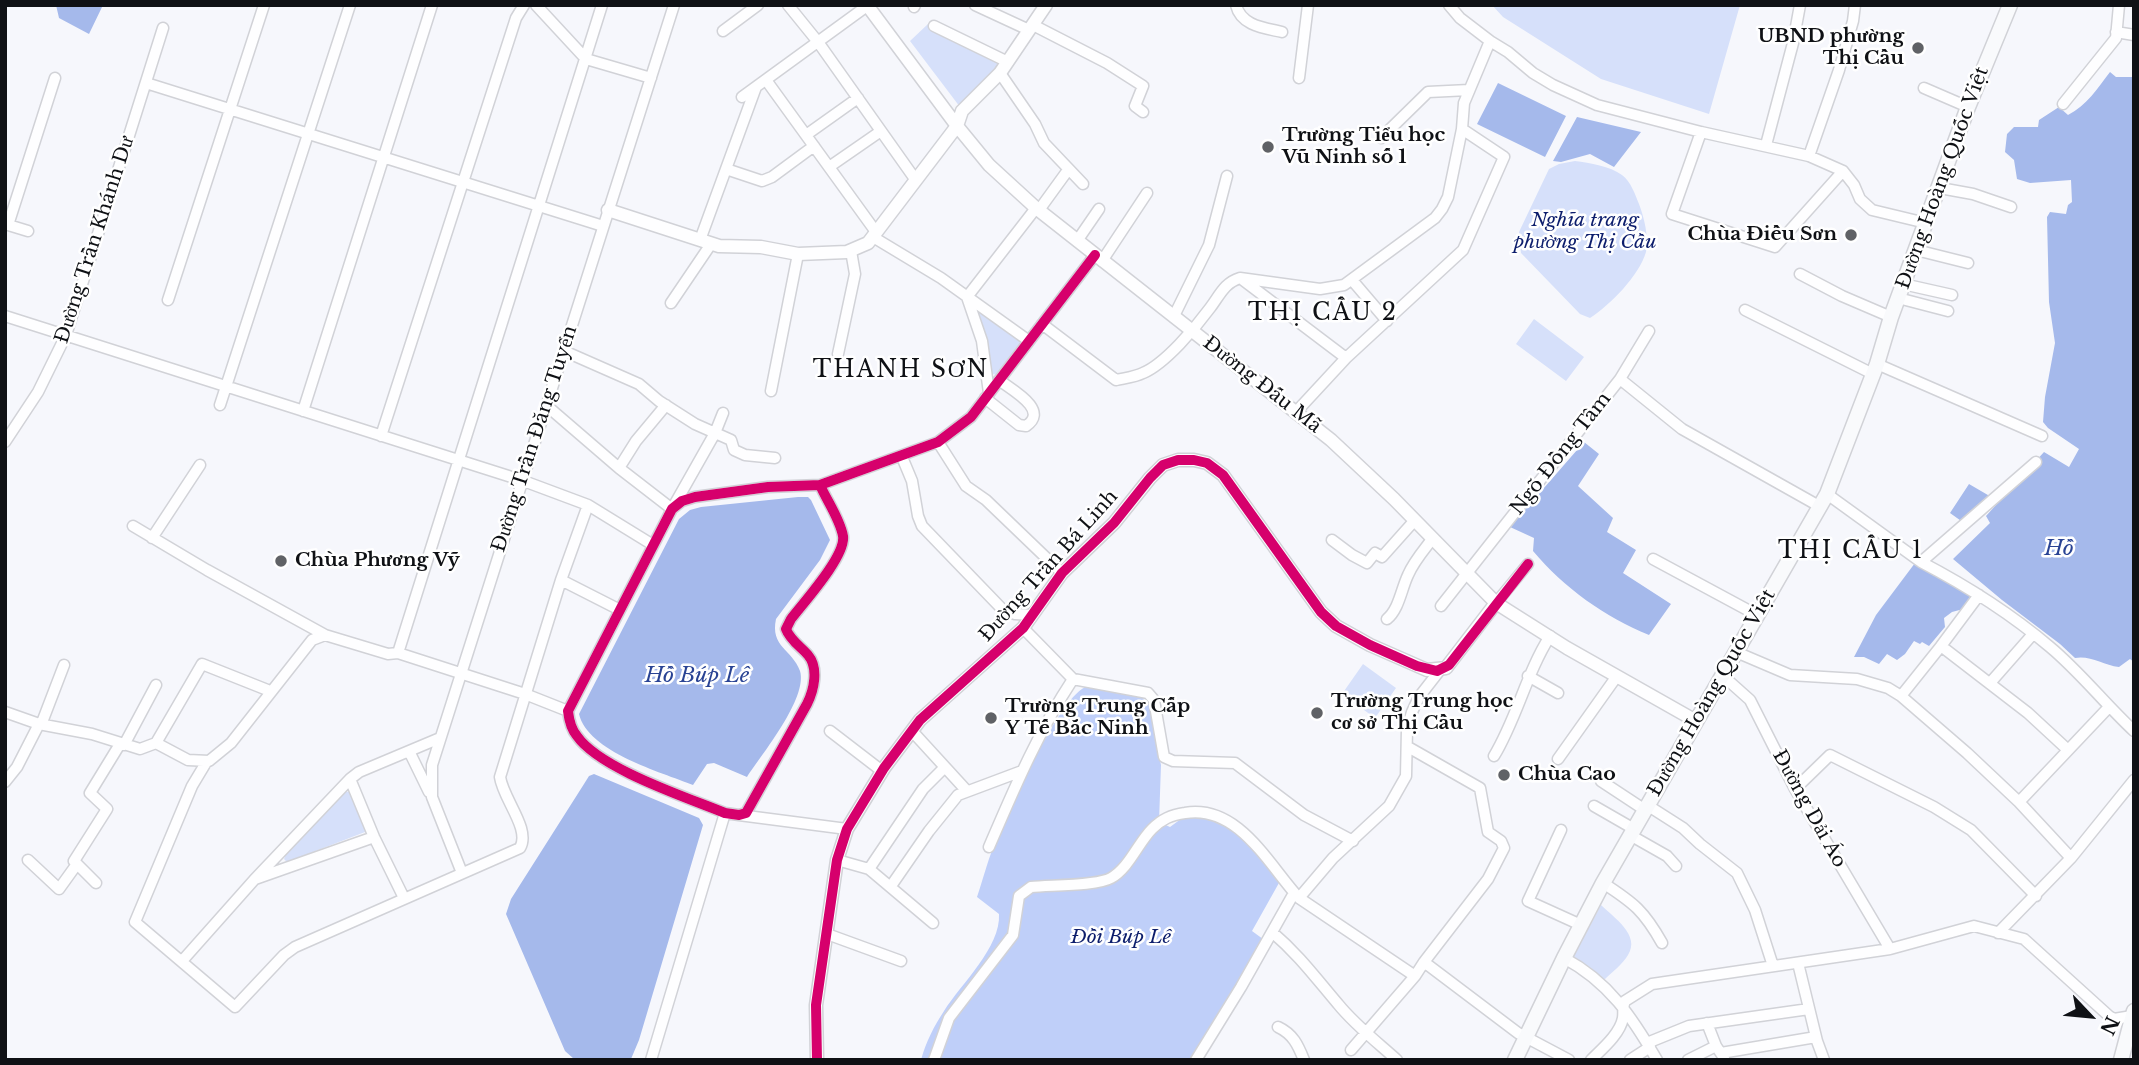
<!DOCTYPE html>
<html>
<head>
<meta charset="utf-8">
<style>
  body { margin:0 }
  #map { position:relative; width:2139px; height:1065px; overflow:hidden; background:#f6f7fc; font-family:"Libre Baskerville",serif }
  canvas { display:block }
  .frame { position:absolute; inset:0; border:7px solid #0f1115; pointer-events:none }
  .north { position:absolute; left:2055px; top:981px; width:70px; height:70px; -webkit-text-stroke:5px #fff; paint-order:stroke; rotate:116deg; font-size:19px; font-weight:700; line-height:28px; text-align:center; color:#0f1115 }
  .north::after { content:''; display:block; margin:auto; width:24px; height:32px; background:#0f1115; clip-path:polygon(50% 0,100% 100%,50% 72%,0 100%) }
</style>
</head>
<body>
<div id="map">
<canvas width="2139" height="1065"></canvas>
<div class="frame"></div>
<div class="north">N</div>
</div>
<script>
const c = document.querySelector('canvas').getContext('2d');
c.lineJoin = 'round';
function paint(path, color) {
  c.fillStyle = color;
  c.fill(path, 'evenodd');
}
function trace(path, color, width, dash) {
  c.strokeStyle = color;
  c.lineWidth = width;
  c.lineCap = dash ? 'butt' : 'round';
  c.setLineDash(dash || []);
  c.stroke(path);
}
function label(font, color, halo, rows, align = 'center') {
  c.font = font + ' "Libre Baskerville",serif';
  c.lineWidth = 5;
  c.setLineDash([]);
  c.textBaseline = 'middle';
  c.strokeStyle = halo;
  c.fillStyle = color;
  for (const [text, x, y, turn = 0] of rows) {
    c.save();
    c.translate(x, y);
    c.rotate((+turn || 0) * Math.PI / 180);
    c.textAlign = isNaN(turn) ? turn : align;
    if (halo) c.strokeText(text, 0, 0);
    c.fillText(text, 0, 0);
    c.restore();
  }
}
paint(new Path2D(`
  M1492 5H1740L1709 114 1601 79 1503 17Z
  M928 24 1002 64 960 107 910 41Z
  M1575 161C1590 163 1610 166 1622 175 1631 182 1635 194 1639 204 1644 217 1649 237 1646 252 1639 276 1610 305 1590 318L1580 314 1521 253 1519 232 1549 169 1559 164Z
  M977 309 1022 342 997 375 992 374Z
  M1534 319 1584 357 1566 381 1516 344Z
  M1363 664 1396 688 1375 718 1342 694Z
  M344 791 349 792 352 795 366 830 365 832 287 862 284 859 286 854Z
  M1601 905C1613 917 1641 935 1628 955 1623 964 1612 972 1604 980L1572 959Z`), '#d6e0fa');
paint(new Path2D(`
  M1088 686 1143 698 1149 704 1161 765 1159 822 1170 827 1189 813H1207L1236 820 1284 874 1252 931 1267 942 1196 1060H921C926 1042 934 1026 944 1011 961 984 1001 947 999 914L977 897C983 880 987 862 994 846 1007 816 1059 694 1088 686Z`), '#bfcff9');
paint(new Path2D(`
  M56 5H103L89 34 59 18Z
  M2110 72 2116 77H2134V662L2130 659 2119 667C2103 665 2090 655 2075 658L2060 644 2002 600 1953 559 1990 523 1986 516 2044 452 2069 467 2079 449 2048 428 2043 422 2045 397 2055 343 2049 302 2047 217 2050 212 2066 214 2068 205 2072 202 2071 180 2030 183 2017 179 2014 160 2005 152 2007 134 2014 127H2038L2039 120 2059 107 2068 115C2087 105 2097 89 2110 72Z
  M1498 83 1566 116 1545 157 1477 124Z
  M1577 117 1641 132 1614 167 1590 154 1561 162 1553 161Z
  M1584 442 1599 454 1578 486 1613 518 1607 532 1636 550 1623 573 1671 604 1649 635C1605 617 1564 588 1533 551L1534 538 1510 527Z
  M1969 484 1993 498 1964 523 1950 513Z
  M798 497H808L811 500 830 540 820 560 776 619C770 647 792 649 800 671 808 698 762 754 747 777L714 763 707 764 693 785C661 772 588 752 579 714L679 519 690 510 701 507Z
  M1915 563 1975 595 1967 608 1952 612 1944 618 1945 627 1929 646 1922 642 1920 644 1914 641 1905 654 1897 660 1887 654 1879 664 1864 657H1854L1876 615Z
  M594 774 699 818 703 825 639 1040 631 1059H574L565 1051 506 914 511 899 584 784 589 776Z`), '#a5b9eb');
const minor = new Path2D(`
  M536 5 586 59 651 78
  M788 5 818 42 915 179
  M975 5 1029 30
  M1236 5C1241 26 1265 28 1282 32
  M914 7 915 5
  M1033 25 1107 63 1143 86 1135 106 1143 112
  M934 26 1008 62
  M723 31 758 5
  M2116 32 2134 35
  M1490 41 1508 52 1533 73 1553 85 1597 105 1701 132 1809 156 1843 171 1854 185 1860 199 1872 210 1926 223
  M1000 73 1035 124 1044 143 1083 184
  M1299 78 1308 5
  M766 80 876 232
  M146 83 603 226
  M1924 88 1968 107
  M742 97 867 6
  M2063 104 2116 38 2119 5
  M1701 132 1672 214 1775 247 1843 171
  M806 135 858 98
  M1381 138 1428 92 1469 90
  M1766 145 1793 43 1800 5
  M1809 156 1839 70 1853 21 1855 5
  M829 167 881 131
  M726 169 762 181 772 177 814 146
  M1940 188 1973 194 2011 207
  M1039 210 1068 170
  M5 224 28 231
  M8 225 55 78
  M873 237 941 278 1029 341
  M700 240 756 87
  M1077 241 1099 209
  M1916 250 1968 263
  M1102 261 1147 193
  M1800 274 1842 296 1891 317
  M1243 280 1346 358
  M1352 280 1387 321
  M1903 284 1952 295
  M1898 298 1948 311
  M168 300 264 5
  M671 303 711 244
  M1745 310 1873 374
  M5 316 521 480 588 505 653 545
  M1174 316 1209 245 1227 176
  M1042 324 1116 380C1125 378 1135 377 1143 373 1165 364 1196 327 1210 308 1220 295 1224 283 1240 278L1320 289 1344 285 1435 218 1442 209 1448 197 1462 129 1464 103 1490 41 1460 18 1449 5
  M564 351 639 384 659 401 695 424 731 440 734 450 745 455 775 458
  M838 354 855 274 851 251
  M1877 364 2042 436
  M1620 379 1682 429 1819 506
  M771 391 798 254
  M989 393 982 341 967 297 1036 208
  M985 398 1019 425 1026 426C1050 410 1012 390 999 380
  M220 405 350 5
  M547 406 619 468 672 509 715 433 723 413
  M303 411 432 5
  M1296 412 1346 358 1463 250 1504 157 1462 129
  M381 436 516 18 524 5
  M5 442 38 392 66 335 163 28
  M938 442 966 486 986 500 1062 573
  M902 457 912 481 918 516 922 526 1003 610 1015 614 1032 615
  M619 468 636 441 666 405
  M820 485C827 501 840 519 843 536 846 556 804 602 791 619L786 629C790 640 801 647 808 655 819 668 814 690 807 704L746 813 739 815 725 813C686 797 600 769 577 736 571 729 569 720 568 711L672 509 682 501 695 497 768 487 820 485 938 442 971 417 1095 255
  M1827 494 1921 562 2036 462
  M133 526 207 570 325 635
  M152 538 200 465
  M1332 540 1352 555 1367 563 1375 553 1382 557 1415 520
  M1653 559 1757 615
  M1921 562C1967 586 2011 614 2050 647 2080 672 2105 704 2134 731
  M561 580 620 610
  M1979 595 1941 646 2028 713 2068 750
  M1496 603 1528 564
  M1441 606 1620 379 1649 331
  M1387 619C1399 609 1401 590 1408 575 1414 561 1424 550 1433 538
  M1023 628 1073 679 1148 693 1154 700 1164 757 1173 761 1235 763 1304 815 1353 841
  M1736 652 1790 675 1857 679 1888 688 1901 696 1967 753 2019 802 2071 858
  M398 653 602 5
  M1440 670 1419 697 1412 712 1407 729 1406 776 1389 806 1333 858 1299 898 1415 976 1424 962 1518 1033 1569 1060
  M1722 675 1750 700 1795 789 1890 949
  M1528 676 1558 693
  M1990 683 2033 634
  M1901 696 1941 646
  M5 712 39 724 92 734 140 749 156 743 188 760 209 761 231 743 312 640 325 635 388 654 398 653 525 694 568 711
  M41 725 64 665
  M830 731 882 771
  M912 731 966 790
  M156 743 202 664 270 691
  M124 745 156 685
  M1408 747 1480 788 1488 832 1501 841 1504 848 1488 879 1424 962
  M409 751 429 792
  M1494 756C1517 718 1526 674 1550 636
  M1558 759 1617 676
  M207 761 192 786 135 922 235 1007 284 955 295 947 520 848C531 829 503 799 500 777L561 580 588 505
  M350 779 374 837 404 898
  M1601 781 1645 810
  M5 782 17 767 39 724
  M1795 789 1830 755 1934 807 1971 830 2036 896
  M2019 802 2109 707
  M1647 805 1683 828 1700 844 1737 873 1755 910 1773 966
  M1594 806 1634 829
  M739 815 847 829
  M1561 830 1528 901 1581 925
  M1630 835 1667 856 1676 866
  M989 847C1014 789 1038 732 1073 679
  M28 860 59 889 77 864
  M837 860 869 869 933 923
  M869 869 923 789 945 767
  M462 873 432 797V765L674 5
  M255 879 374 837
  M96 883 74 861 107 809 90 793 120 744
  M1603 883C1634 903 1644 911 1662 943
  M891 886 929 831 958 795 1022 771
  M1272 932C1299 955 1315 977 1338 1004 1355 1025 1377 1042 1397 1060
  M1998 933 2071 858 2134 780
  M827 934 901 961
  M1564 958C1609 982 1632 1017 1657 1060
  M182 961 254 880 350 779 359 772 440 738
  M1798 963 1817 1041 1824 1060
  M1707 1023 1716 1046 1724 1058
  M1278 1027C1293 1034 1298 1045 1304 1060
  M1647 1043 1689 1026 1809 1009
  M1351 1050 1415 976
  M1721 1053 1816 1037
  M651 1060 725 813
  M934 1060 949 1018 1013 935 1019 896 1031 887C1050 885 1097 886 1111 878 1129 868 1138 843 1152 829 1162 819 1171 815 1185 813 1238 804 1268 864 1299 898
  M1196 1060 1241 987 1294 893
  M1591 1060C1602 1049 1620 1034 1623 1018 1624 1011 1622 1007 1625 1001L1652 984 1890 949 1974 926 2024 939 2109 1016 2114 1019 2132 1016
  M1630 1060 1650 1047
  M1688 1060 1716 1046`);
const tertiary = new Path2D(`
  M867 5 957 126 989 165 1036 208 1331 440 1394 499 1496 603 1567 648 1696 721
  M608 210 719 246 761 247 798 254 847 252 868 243 957 126 962 111 1000 73 1046 5
  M817 1060 816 1005 837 860 847 829 884 768 920 720 1023 628 1062 573 1114 523 1150 478 1163 465 1178 460H1194L1207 463 1223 475 1321 612 1336 626 1370 645 1427 670 1446 668 1496 603`);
const secondary = new Path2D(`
  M1515 1060 1564 958 1603 883 1827 494 1877 364 1891 317 1968 107 2010 5
  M2121 1060 2134 1011`);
trace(minor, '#d1d2d7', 13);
trace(tertiary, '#d1d2d7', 15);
trace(secondary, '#d1d2d7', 17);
trace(minor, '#fefeff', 10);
trace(tertiary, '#fefeff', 12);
trace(secondary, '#f9fafc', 14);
trace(new Path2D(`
  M820 485C827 501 840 519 843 536 846 556 804 602 791 619L786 629C790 640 801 647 808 655 819 668 814 690 807 704L746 813 739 815 725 813C686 797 600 769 577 736 571 729 569 720 568 711L672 509 682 501 695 497 768 487 820 485 938 442 971 417 1095 255
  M817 1060 816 1005 837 860 847 829 884 768 920 720 1023 628 1062 573 1114 523 1150 478 1163 465 1178 460H1194L1207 463 1223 475 1321 612 1336 626 1370 645 1417 666 1437 671 1449 665 1528 564`), '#d6006c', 10);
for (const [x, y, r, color] of [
  [1918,48,7,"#606266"],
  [1268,147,7,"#606266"],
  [1851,235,7,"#606266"],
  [281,561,7,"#606266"],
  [1317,713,7,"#606266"],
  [991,718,7,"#606266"],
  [1504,775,7,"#606266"]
]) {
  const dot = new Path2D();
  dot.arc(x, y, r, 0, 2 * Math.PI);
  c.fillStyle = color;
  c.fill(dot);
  trace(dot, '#fff', 2.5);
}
label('bold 19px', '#0f1115', '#fff', [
  ["UBND phường",1904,37,"right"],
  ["Thị Cầu",1904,59,"right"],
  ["Trường Tiểu học",1282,136],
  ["Vũ Ninh số 1",1282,158],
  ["Chùa Điều Sơn",1837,235,"right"],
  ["Chùa Phương Vỹ",295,561],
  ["Trường Trung học",1331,702],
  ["cơ sở Thị Cầu",1331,724],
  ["Trường Trung Cấp",1005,707],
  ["Y Tế Bắc Ninh",1005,729],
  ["Chùa Cao",1518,775]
], 'left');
label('19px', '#0f1115', '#fff', [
  ["Đường Hoàng Quốc Việt",1943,178,-70],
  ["Đường Trần Khánh Dư",95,240,-72],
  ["Đường Đấu Mã",1262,385,38],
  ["Đường Trần Đăng Tuyển",535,439,-72],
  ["Ngõ Đồng Tâm",1561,454,-52],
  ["Đường Trần Bá Linh",1049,566,-48],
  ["Đường Hoàng Quốc Việt",1712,693,-60],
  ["Đường Dải Áo",1809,809,61]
]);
label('italic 19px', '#0c1d6c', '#fff', [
  ["Nghĩa trang",1585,221],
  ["phường Thị Cầu",1585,243],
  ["Đồi Búp Lê",1121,938]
]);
label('italic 21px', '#294394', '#fff', [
  ["Hồ",2059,549],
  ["Hồ Búp Lê",697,676]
]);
c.letterSpacing = '2px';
label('23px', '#0f1115', '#fff', [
  ["THỊ CẦU 2",1323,314],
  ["THANH SƠN",901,371],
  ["THỊ CẦU 1",1851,552]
]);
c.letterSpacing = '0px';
</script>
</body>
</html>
